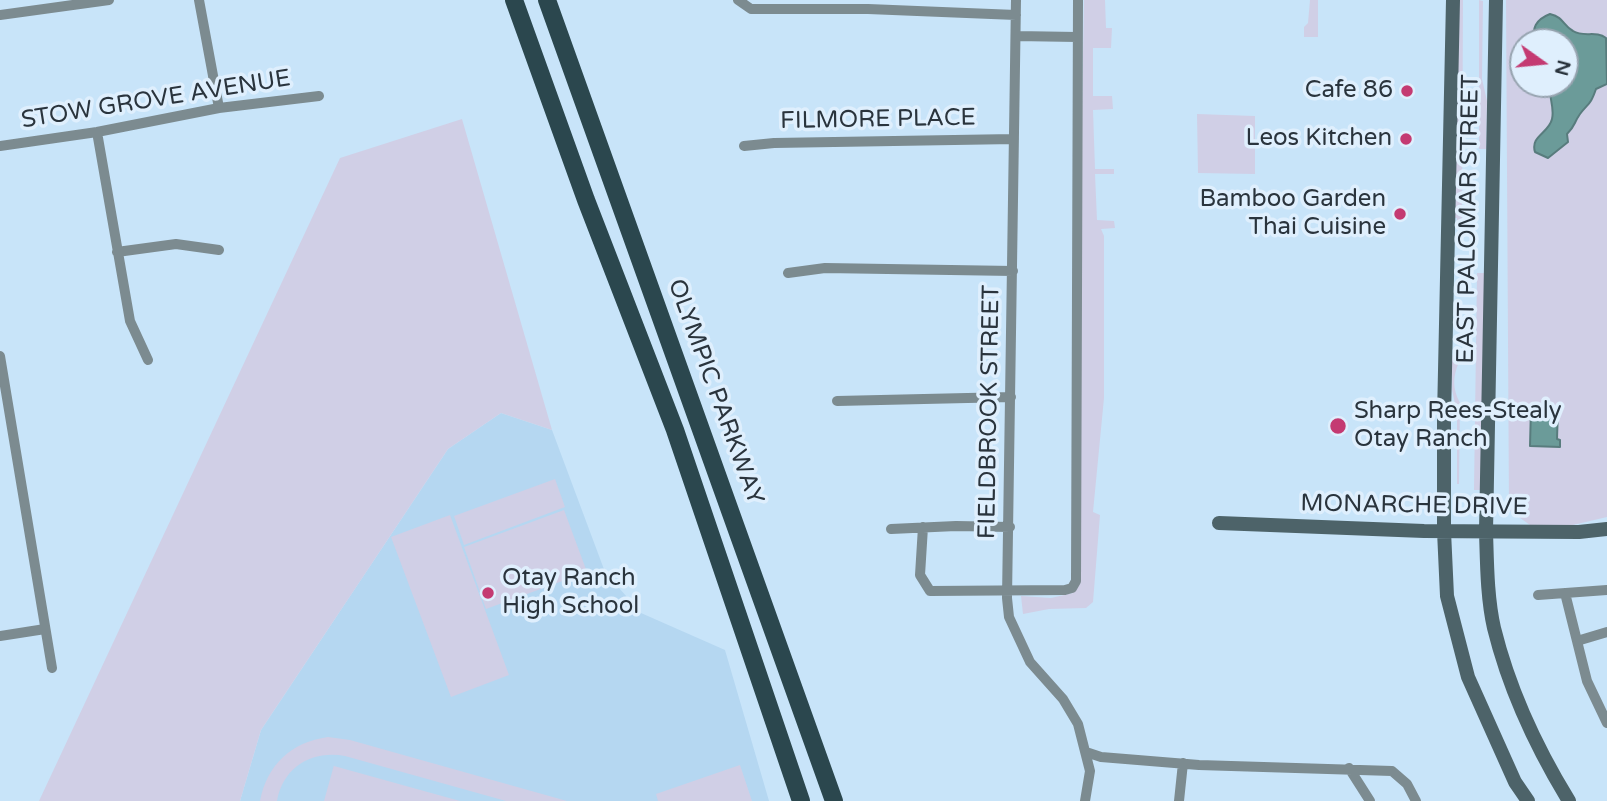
<!DOCTYPE html>
<html>
<head>
<meta charset="utf-8">
<style>
  body { margin:0 }
  #map { position:relative; width:1607px; height:801px; overflow:hidden; background:#c8e4f9; font-family:"Varela Round",sans-serif }
  canvas { display:block }
  .north { position:absolute; left:1509px; top:28px; width:70px; height:70px; box-sizing:border-box; background:#dfeffd; border:2px solid #97a4b0; border-radius:50%; rotate:105deg; font-size:19px; font-weight:700; line-height:28px; text-align:center; color:#2a343d }
  .north::after { content:''; display:block; margin:auto; width:24px; height:32px; background:#c43a72; clip-path:polygon(50% 0,100% 100%,50% 72%,0 100%) }
</style>
</head>
<body>
<div id="map">
<canvas width="1607" height="801"></canvas>
<div class="north">N</div>
</div>
<script>
const c = document.querySelector('canvas').getContext('2d');
c.lineJoin = 'round';
function paint(path, color) {
  c.fillStyle = color;
  c.fill(path, 'evenodd');
}
function trace(path, color, width, dash) {
  c.strokeStyle = color;
  c.lineWidth = width;
  c.lineCap = dash ? 'butt' : 'round';
  c.setLineDash(dash || []);
  c.stroke(path);
}
function label(font, color, halo, rows, align = 'center') {
  c.font = font + ' "Varela Round",sans-serif';
  c.lineWidth = 7;
  c.setLineDash([]);
  c.textBaseline = 'middle';
  c.strokeStyle = halo;
  c.fillStyle = color;
  for (const [text, x, y, turn = 0] of rows) {
    c.save();
    c.translate(x, y);
    c.rotate((+turn || 0) * Math.PI / 180);
    c.textAlign = isNaN(turn) ? turn : align;
    if (halo) c.strokeText(text, 0, 0);
    c.fillText(text, 0, 0);
    c.restore();
  }
}
paint(new Path2D(`
  M501 413 552 430 605 572 641 613 725 650 769 801H240L261 730 448 449Z`), '#b5d7f1');
paint(new Path2D(`
  M1084 0H1105L1106 28H1112L1111 48H1093V96H1112L1113 109 1093 110 1095 169H1114V174H1095L1097 220 1114 221 1115 228 1101 229 1104 236V398L1093 512 1100 515 1093 602 1086 608 1049 609 1023 614 1021 596 1051 598 1073 593Z
  M1310 0H1318V37H1304V27L1308 23Z
  M1458 0H1463L1462 226H1456L1457 218H1455Z
  M1479 0 1483 1 1482 79 1487 101 1486 149H1479Z
  M1506 0H1607V517L1573 525H1530L1509 510ZM1523 42H1565V84H1523Z
  M1197 114 1255 116V174L1198 173Z
  M462 119 552 430 501 413 448 449 261 730 240 801H39L340 158Z
  M1477 273H1485L1482 490H1474Z
  M1452 355 1459 362C1453 376 1452 388 1460 403L1459 484H1457V413L1452 390Z
  M555 479 565 507 464 545 454 516Z
  M564 510 587 572 486 609 464 547Z
  M450 515 509 675 451 697 391 537Z
  M328 737 350 740 567 801H506L345 756C312 750 283 767 277 801H260C267 765 291 742 328 737Z
  M334 765V766L460 801H324Z
  M740 765 752 801H658L656 794Z`), '#d0cfe6');
const water = new Path2D(`
  M1550 14C1565 18 1562 25 1573 31 1584 38 1596 30 1606 38L1607 84 1596 89C1590 106 1589 102 1580 114 1573 124 1576 125 1567 134L1568 142 1548 158 1535 152C1530 136 1549 133 1552 119 1555 107 1548 96 1550 84H1565V42H1538C1529 29 1537 19 1550 14Z
  M1531 407H1558L1557 439 1560 440V447L1530 446Z`);
paint(water, '#6b9b99');
trace(water, '#587c7d', 2);
trace(new Path2D(`
  M199 0 219 108
  M738 0 751 9H868L1016 15
  M1016 0 1007 598 1009 617 1030 662 1063 699 1078 724 1090 771 1085 801
  M0 15 109 0
  M1016 36 1077 37
  M97 132 130 321 148 360
  M0 146 97 132 219 108 319 96
  M744 146 774 143 1014 139
  M117 252 176 244 219 250
  M788 273 825 268 1013 271
  M0 356 52 668
  M837 401 1011 397
  M923 527 920 575 930 591 1065 590 1072 588 1076 581 1078 0
  M891 529 956 526 1010 527
  M1565 593 1587 681 1607 723
  M1538 595 1607 590
  M0 636 45 629
  M1577 641 1607 632
  M1086 752 1101 757 1199 765 1392 771 1407 784 1416 801
  M1349 768 1370 801
  M1179 801 1183 763`), '#7c8b90', 10);
trace(new Path2D(`
  M1453 0 1444 417V531L1447 596 1468 677 1515 782 1528 801
  M1496 0 1486 531C1487 562 1487 597 1494 628 1509 689 1536 747 1569 801
  M1219 523 1424 531 1579 532 1607 529`), '#4d6369', 14);
trace(new Path2D(`
  M514 0 586 200 675 430 801 801
  M547 0 834 801`), '#2b474e', 18);
for (const [x, y, r, color] of [
  [1407,91,7,"#c43a72"],
  [1406,139,7,"#c43a72"],
  [1400,214,7,"#c43a72"],
  [1338,426,9,"#c43a72"],
  [488,593,7,"#c43a72"]
]) {
  const dot = new Path2D();
  dot.arc(x, y, r, 0, 2 * Math.PI);
  c.fillStyle = color;
  c.fill(dot);
  trace(dot, '#dfeffd', 2.5);
}
label('24px', '#2a343d', '#dfeffd', [
  ["Cafe 86",1393,91],
  ["Leos Kitchen",1392,139],
  ["Bamboo Garden",1386,200],
  ["Thai Cuisine",1386,228],
  ["Sharp Rees-Stealy",1354,412,"left"],
  ["Otay Ranch",1354,440,"left"],
  ["Otay Ranch",502,579,"left"],
  ["High School",502,607,"left"]
], 'right');
label('24px', '#2a343d', '#dfeffd', [
  ["STOW GROVE AVENUE",156,100,-9],
  ["FILMORE PLACE",878,120,-1],
  ["EAST PALOMAR STREET",1469,219,-89],
  ["OLYMPIC PARKWAY",715,392,70],
  ["FIELDBROOK STREET",990,412,-89],
  ["MONARCHE DRIVE",1414,506,1]
]);
</script>
</body>
</html>
